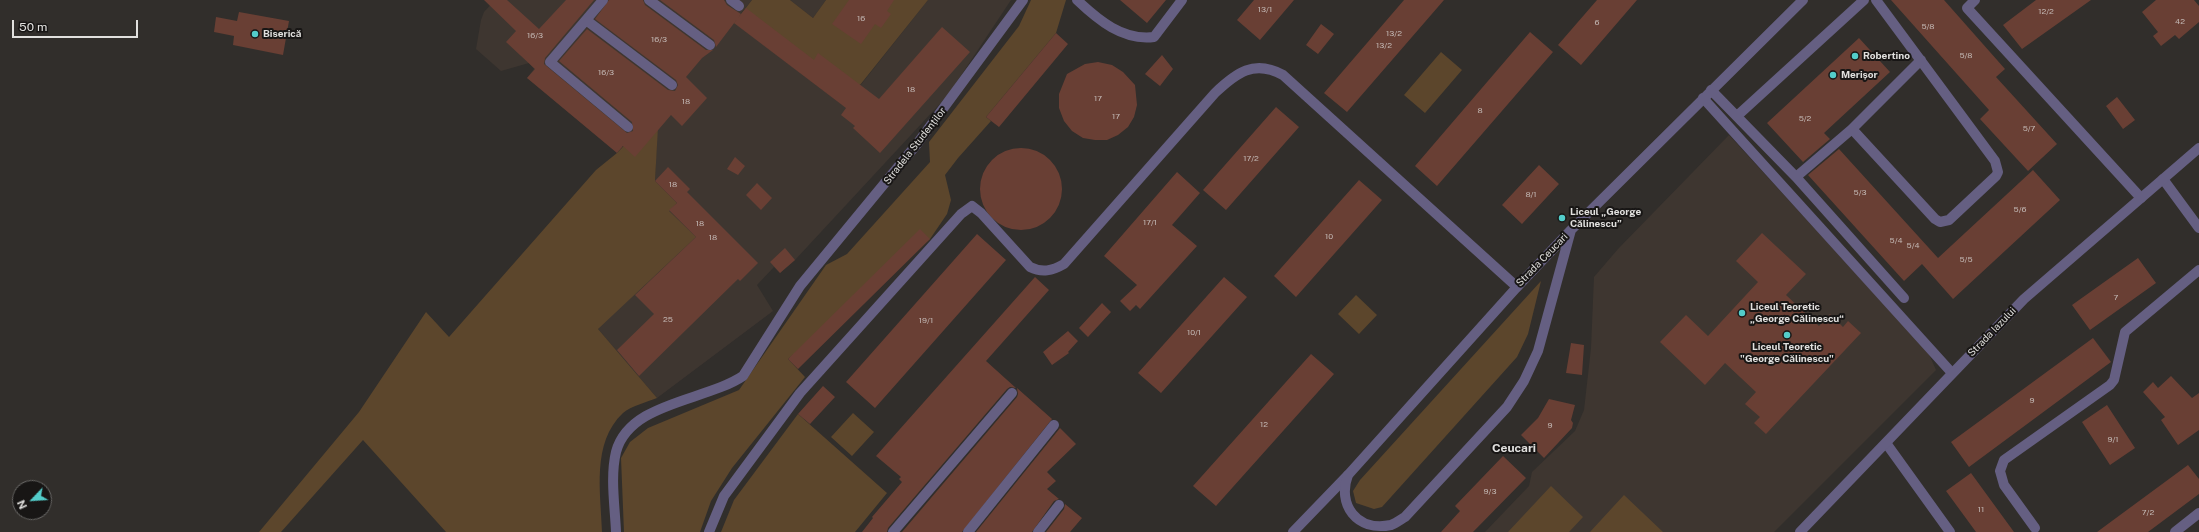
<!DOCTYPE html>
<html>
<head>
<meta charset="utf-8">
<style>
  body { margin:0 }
  #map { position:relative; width:2199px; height:532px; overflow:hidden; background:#312e2b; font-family:"Public Sans",sans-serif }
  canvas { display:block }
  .north { position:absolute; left:12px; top:480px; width:40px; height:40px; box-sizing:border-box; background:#181615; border:1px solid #686765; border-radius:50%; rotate:245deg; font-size:11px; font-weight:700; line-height:16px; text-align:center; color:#e1e0de }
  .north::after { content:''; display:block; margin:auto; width:14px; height:18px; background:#53cdca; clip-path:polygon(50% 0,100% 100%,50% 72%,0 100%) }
  .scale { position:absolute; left:12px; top:20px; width:126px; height:18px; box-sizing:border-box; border:2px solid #e1e0de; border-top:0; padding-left:5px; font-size:12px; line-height:14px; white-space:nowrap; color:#e1e0de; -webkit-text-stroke:3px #181615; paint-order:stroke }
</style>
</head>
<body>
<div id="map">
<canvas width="2199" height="532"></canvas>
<div class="north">N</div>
<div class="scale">50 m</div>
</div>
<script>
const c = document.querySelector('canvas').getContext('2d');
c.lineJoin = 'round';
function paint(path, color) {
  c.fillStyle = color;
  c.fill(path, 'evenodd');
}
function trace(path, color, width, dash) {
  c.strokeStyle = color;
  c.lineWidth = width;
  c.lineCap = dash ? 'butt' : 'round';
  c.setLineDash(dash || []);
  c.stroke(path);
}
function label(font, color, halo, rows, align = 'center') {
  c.font = font + ' "Public Sans",sans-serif';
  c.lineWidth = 4;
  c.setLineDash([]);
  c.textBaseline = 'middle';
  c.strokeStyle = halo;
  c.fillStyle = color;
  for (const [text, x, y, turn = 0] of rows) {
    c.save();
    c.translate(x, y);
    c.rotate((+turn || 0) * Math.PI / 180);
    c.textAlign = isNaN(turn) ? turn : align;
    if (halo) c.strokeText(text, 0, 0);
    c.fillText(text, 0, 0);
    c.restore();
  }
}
paint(new Path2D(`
  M495 0H752L734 22 844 106 928 0H1011L948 95 795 260 780 273 774 267 757 285 773 311 657 398 598 329 669 210 677 203 655 181 658 110 629 143 527 78 534 69 529 63 501 71 476 49 481 20 484 12Z
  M790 0H826L813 18Z
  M1729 135 1928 352 1936 370 1774 532H1485L1529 486 1532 472 1575 431 1584 410 1591 348 1594 277 1618 249Z`), '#3e3630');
paint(new Path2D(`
  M752 0H790L813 18 826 0H928L860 85 734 23Z
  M1031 0H1066L1056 33 986 117 991 121 958 158 945 175 951 200 947 214 930 239 788 359 805 377 732 468 711 501 700 532H624L621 458 630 442 648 428 739 390 826 265 847 254 930 162 929 142 1019 26Z
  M1441 52 1462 70 1425 113 1404 95Z
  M659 109 655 181 677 203 669 211 696 237 598 329 657 398C647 402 631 406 623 413 591 443 601 493 602 532H446L363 440 281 532H259L359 412 426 312 449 337 596 170 617 153Z
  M1541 281 1528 334 1517 357 1382 507 1374 509 1356 503 1353 491 1360 480Z
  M1356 295 1377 315 1359 334 1338 314Z
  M853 413 874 432 852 456 831 437Z
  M798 414 887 493 855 532H721L734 500Z
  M1551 486 1583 517 1569 532H1508Z
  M1624 495 1663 532H1590Z`), '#5c462c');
paint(new Path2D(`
  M484 0H507L539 29 566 0H594L545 58 544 64 627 133 633 131 632 122 559 61 587 29 668 90 675 91 678 85 676 80 595 19 609 0H643L645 5 706 50H713L702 58 686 77 707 98 682 126 671 115 635 157 623 146 617 153 527 78 535 69 506 42 516 31Z
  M660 0H724L727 5 741 14 716 47 714 40Z
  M849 0H894L887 11 891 14 881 28 875 24 861 44 832 24Z
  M1120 0H1166L1147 23Z
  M1254 0H1294L1260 40 1237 20Z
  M1404 0H1444L1347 112 1324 93Z
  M1597 0H1637L1581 65 1558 45Z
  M1891 0H1944L2005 69 1996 77 2057 144 2028 171 1980 119 1989 110Z
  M2036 0H2091L2022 49 2003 25Z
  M2156 0H2194L2199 6V22L2179 39 2175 35 2161 46 2153 36 2158 32 2142 12Z
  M746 8 814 60 818 53 879 99 942 27 970 52 880 153 853 128 855 126 841 115 846 108 734 23Z
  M239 12 289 21 283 55 233 45 234 36 214 32 216 17 237 21Z
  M1321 24 1334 34 1318 54 1306 45Z
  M1530 32 1553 52 1437 186 1415 166Z
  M1056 33 1068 44 999 127 986 117Z
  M1859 38 1890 72 1824 133 1830 139 1803 162 1767 123Z
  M1162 55 1173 69 1160 86 1145 74Z
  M1098 62 1112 65 1123 72 1135 85 1137 105 1134 117 1128 127 1118 135 1107 140H1095L1083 138 1072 131 1064 121 1059 108V94L1067 74 1085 64Z
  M2117 97 2135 120 2123 129 2106 106Z
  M1276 107 1299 127 1226 210 1203 190Z
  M980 189a41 41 0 1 1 82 0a41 41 0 1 1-82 0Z
  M1839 149 1938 258 2033 170 2060 200 1953 299 1922 264 1904 281 1808 175Z
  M735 157 745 166 738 175 727 169Z
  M1539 165 1559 184 1522 224 1502 205Z
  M668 167 690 189 687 192 758 263 740 281 738 279 639 376 617 350 654 314 635 295 696 237 669 210 677 203 655 181Z
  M1177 172 1200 193 1172 225 1197 246 1140 309 1136 305 1130 311 1120 301 1137 285 1104 256Z
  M1359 180 1382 200 1296 297 1274 276Z
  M757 183 772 198 761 210 746 195Z
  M920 229 930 239 798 369 788 359Z
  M1762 233 1806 274 1786 295 1819 326 1830 314 1843 327 1848 321 1861 333 1766 434 1754 423 1760 417 1745 404 1756 392 1725 363 1705 385 1660 342 1686 315 1708 336 1758 282 1736 261Z
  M977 234 1006 260 875 408 846 382Z
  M785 248 795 260 780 273 770 262Z
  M2138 258 2156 283 2090 330 2072 305Z
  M1035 277 1049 290 986 361 1016 388 1010 387 1007 389 888 528 887 532H862L873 518 872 517 902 482 899 479 901 477 876 456Z
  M1224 277 1247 297 1161 393 1138 373Z
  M1102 303 1111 312 1088 337 1079 328Z
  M1068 331 1078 341 1068 352 1069 353 1052 365 1043 352Z
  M2093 338 2111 362 1969 467 1951 442Z
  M1571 343 1584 345 1582 375 1566 373Z
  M1311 354 1334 374 1216 506 1193 486Z
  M2171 376 2192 398 2199 393V430L2178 445 2161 420 2165 417 2143 392 2153 382 2158 388Z
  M823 386 835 397 810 424 798 414Z
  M1017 388 1052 419 962 532H902L1017 397 1018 394Z
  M1549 399 1575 405 1571 420 1573 423 1572 428 1544 458 1521 435 1538 418Z
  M2107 405 2135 448 2110 465 2082 422Z
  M1060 428 1076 444 1047 472 1056 481 1047 489 1059 499 1054 501 1032 532H976Z
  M1503 456 1526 478 1473 532H1441L1460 511 1455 506Z
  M2188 465 2199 479V494L2148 532H2097Z
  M1971 473 2014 532H1976L1946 491Z
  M1065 504 1082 518 1070 532H1046L1064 509Z`), '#693f34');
trace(new Path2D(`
  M603 0 586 20 672 85
  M649 0 710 45
  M731 0 739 6
  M1975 0 1967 8 2141 198
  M586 20 550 62 628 127
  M1711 90 1796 177 1904 298
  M1703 98 1952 373
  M1737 116 1864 0
  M1852 129 1935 219 1940 222 1949 220 1996 176 1998 172 1995 161 1876 0
  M1796 177 1852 129 1921 60
  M2163 179 2199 228
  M1886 443 1950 532
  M2035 528 2004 485 2000 471 2004 460 2110 385 2114 380 2125 332 2199 270
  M709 532 724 496 800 393 961 214 972 206 981 213 1030 267C1042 273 1052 271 1064 264L1215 93C1236 73 1254 59 1283 75L1517 287
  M893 532 1012 393
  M968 532 1054 425
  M1038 532 1059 505
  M2175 532 2199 513`), '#655f82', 10);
trace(new Path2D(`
  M1077 0C1098 20 1123 41 1154 37L1182 0
  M616 532C615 507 610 477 616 452 629 402 706 401 743 376L800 286 917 144 1023 0
  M1293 532 1348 475
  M1800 532 2024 299 2199 148`), '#655f82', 10);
trace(new Path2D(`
  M1571 230 1538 351 1524 381 1507 407 1405 517C1400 520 1396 523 1391 525 1356 532 1337 504 1348 475L1517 287 1571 230 1803 0`), '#655f82', 10);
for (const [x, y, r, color] of [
  [255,34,4,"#53cdca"],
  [1855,56,4,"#53cdca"],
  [1833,75,4,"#53cdca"],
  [1562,218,4,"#53cdca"],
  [1742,313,4,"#53cdca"],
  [1787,335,4,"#53cdca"]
]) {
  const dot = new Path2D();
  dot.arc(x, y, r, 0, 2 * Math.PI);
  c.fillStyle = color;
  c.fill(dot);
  trace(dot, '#181615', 1.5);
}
label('8px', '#c3b8b4', null, [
  ["13/1",1265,10],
  ["12/2",2046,12],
  ["16",861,19],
  ["42",2180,22],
  ["6",1597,23],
  ["5/8",1928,27],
  ["13/2",1394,34],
  ["16/3",535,36],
  ["16/3",659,40],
  ["13/2",1384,46],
  ["5/8",1966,56],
  ["16/3",606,73],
  ["18",911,90],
  ["17",1098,99],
  ["18",686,102],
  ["8",1480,111],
  ["17",1116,117],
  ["5/2",1805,119],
  ["5/7",2029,129],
  ["17/2",1251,159],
  ["18",673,185],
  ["5/3",1860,193],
  ["8/1",1531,195],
  ["5/6",2020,210],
  ["17/1",1150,223],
  ["18",700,224],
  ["10",1329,237],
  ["18",713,238],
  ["5/4",1896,241],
  ["5/4",1913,246],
  ["5/5",1966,260],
  ["7",2116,298],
  ["25",668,320],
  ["19/1",926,321],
  ["10/1",1194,333],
  ["9",2032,401],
  ["12",1264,425],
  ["9",1550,426],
  ["9/1",2113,440],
  ["9/3",1490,492],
  ["11",1981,510],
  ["7/2",2148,513]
]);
label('bold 10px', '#e1e0de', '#181615', [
  ["Biserică",263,34],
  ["Robertino",1863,56],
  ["Merișor",1841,75],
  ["Liceul „George",1570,212],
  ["Călinescu”",1570,224],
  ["Liceul Teoretic",1750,307],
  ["„George Călinescu“",1750,319],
  ["Liceul Teoretic",1787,347,"center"],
  ["\"George Călinescu\"",1787,359,"center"]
], 'left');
label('10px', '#e1e0de', '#181615', [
  ["Stradela Studenților",915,146,-52],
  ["Strada Ceucari",1542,260,-46],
  ["Strada Iazului",1992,332,-46]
]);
label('bold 12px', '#e1e0de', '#181615', [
  ["Ceucari",1514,448]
]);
</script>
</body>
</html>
